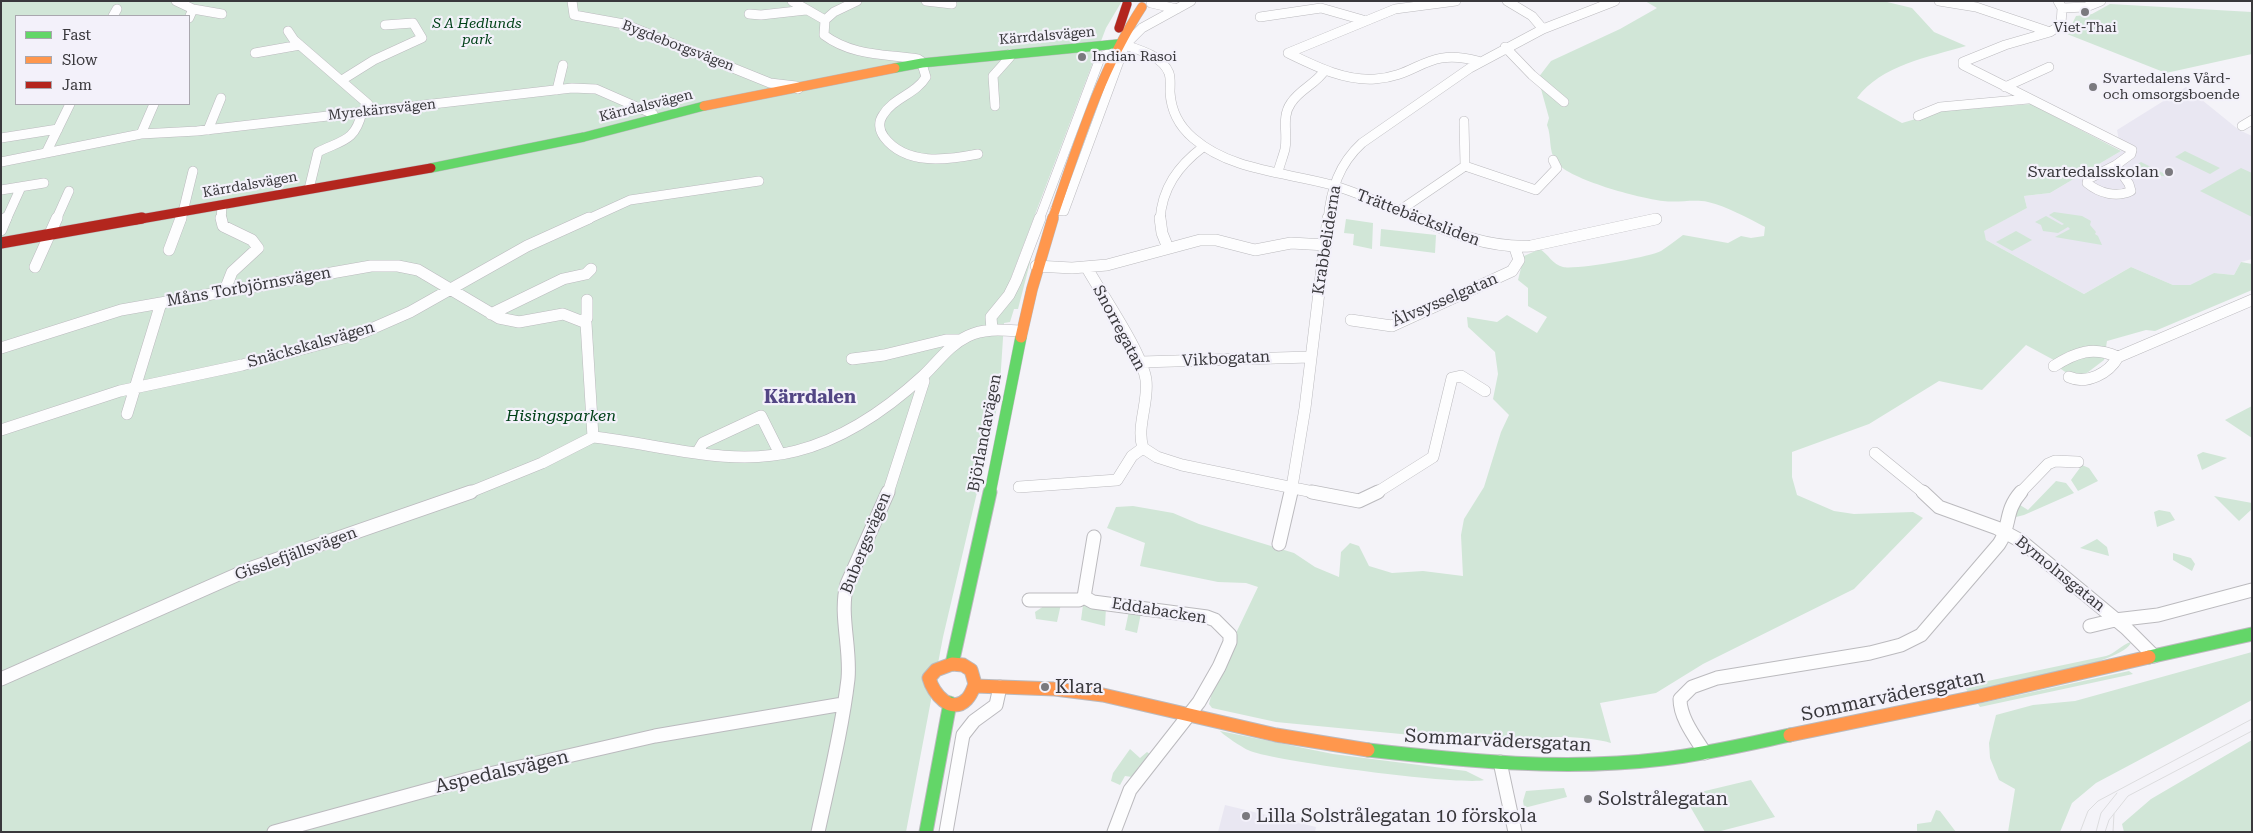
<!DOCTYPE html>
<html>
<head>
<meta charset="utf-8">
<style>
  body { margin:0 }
  #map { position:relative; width:2253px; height:833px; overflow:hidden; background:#f4f3f8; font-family:"Roboto Serif",serif }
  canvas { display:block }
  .frame { position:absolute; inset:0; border:2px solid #39383c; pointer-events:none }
  .legend { position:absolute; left:15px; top:15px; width:175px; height:90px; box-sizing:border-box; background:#f3f1fa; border:1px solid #a9a7ae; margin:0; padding:6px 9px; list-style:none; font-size:15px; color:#39383c }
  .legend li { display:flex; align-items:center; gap:10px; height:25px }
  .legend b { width:25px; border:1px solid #a9a7ae }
</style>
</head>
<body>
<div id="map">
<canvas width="2253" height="833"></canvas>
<div class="frame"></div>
<ul class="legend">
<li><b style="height:6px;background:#63d668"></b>Fast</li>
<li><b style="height:6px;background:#ff974d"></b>Slow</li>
<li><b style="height:6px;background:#b3261e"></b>Jam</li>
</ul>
</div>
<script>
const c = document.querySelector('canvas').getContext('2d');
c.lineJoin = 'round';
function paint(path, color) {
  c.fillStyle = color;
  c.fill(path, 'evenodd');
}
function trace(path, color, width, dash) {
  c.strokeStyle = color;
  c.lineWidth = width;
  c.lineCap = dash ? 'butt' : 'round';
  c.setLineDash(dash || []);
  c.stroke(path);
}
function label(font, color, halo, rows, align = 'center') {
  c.font = font + ' "Roboto Serif",serif';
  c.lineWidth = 4.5;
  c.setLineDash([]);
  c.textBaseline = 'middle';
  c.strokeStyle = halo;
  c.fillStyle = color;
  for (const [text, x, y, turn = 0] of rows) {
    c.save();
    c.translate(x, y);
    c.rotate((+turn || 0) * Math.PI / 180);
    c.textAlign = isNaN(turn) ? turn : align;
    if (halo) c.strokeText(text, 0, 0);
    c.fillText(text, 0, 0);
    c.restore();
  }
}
paint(new Path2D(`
  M2186 87 2239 130 2252 136V259L2241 262 2234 275 2214 273 2190 285H2173L2131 267 2084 294 1986 240 1983 231 2027 208 2024 196 2050 193 2121 151 2117 130Z
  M1225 805 1316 827 1315 832H1218Z`), '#e9e7f2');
paint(new Path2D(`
  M1 1H1122L1106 28 1007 288 1033 251 1018 309H1014L1010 322 1004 323 999 399 943 637 906 832H1ZM16 16H189V104H16Z
  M1645 1H1883L1912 8 1934 32 1966 46C1929 57 1881 65 1857 98L1902 123 1943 111 2031 104 2121 151 2050 193 2024 196 2027 208 1984 231 1986 240 2084 294 2131 267 2173 285H2190L2214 273 2234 275 2241 262 2252 264V290L2155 331 2146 330 2107 341 2104 360 2083 376 2080 374 2071 376 2061 369 2063 365 2026 345 1982 390 1939 381 1869 424 1792 452V477L1797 495 1834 511 1854 514 1913 512 1923 518 1854 589 1703 664 1656 693 1600 703 1611 743C1596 738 1551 734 1536 740 1533 741 1529 744 1526 746L1276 722 1212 708 1209 704 1211 696 1237 631 1258 587 1246 583 1218 582 1140 566 1145 543 1107 528 1116 507 1133 506 1173 513 1199 524 1294 553 1315 567 1339 577 1341 552 1350 543 1359 546 1369 566 1392 573 1423 571 1463 576 1461 535 1464 519 1484 487 1501 432 1509 415 1493 399 1498 374 1495 352 1468 327 1467 317 1497 322 1507 315 1537 333 1547 317 1528 306V288L1518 280 1524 256 1540 249C1548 254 1553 265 1563 267 1575 270 1651 257 1661 251 1669 246 1676 240 1683 235L1728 243 1741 236 1751 238 1764 236 1765 227C1746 217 1728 207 1708 202 1694 199 1678 203 1663 201 1639 198 1570 180 1556 162 1548 150 1552 137 1547 125L1549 118 1538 78 1551 61 1620 29 1657 8Z
  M2110 4 2252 12V54L2166 73 2067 34 2076 16 2092 14Z
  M2185 151 2220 168 2210 174 2175 157Z
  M2141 162 2171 177 2131 172 2130 169Z
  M2241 168 2252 173V217L2200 191Z
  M2054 212 2082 216 2091 221 2090 225 2096 232 2095 234 2098 236 2102 245 2055 237 2070 229 2068 227 2058 233 2043 231 2041 225 2035 222 2046 216 2062 225 2064 224 2049 215Z
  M1346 219 1373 223 1372 249 1353 245 1354 234 1344 233Z
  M1381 229 1436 235 1435 253 1380 246Z
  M2016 231 2032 240 2012 251 1996 242Z
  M2252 406V438L2225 420Z
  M2203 452 2227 458 2202 470 2197 455Z
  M2082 465 2089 468 2098 481 2078 491 2071 480Z
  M2056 481 2066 483 2074 493 2024 515 2012 518 2020 505 2028 510Z
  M2214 496 2252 503V509L2239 521Z
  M2159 510 2170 512 2175 520 2157 527 2154 512Z
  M2097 539 2107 547 2109 556 2080 548Z
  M2173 553 2191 558 2195 564 2192 571 2173 560Z
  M1047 604H1061L1057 622 1036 619 1035 612Z
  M1085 604 1106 607 1105 626 1081 620 1083 605Z
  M1129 611 1141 613 1137 633 1125 630Z
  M2131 642C2127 663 1993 687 1968 692L1964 686 2106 656C2116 653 2121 645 2131 642Z
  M2252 652V700L2096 783 2072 803 2060 832H2008L2015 789 1999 780 1990 758 1989 743 1996 715 2033 705 2075 701Z
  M2129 671 2133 674 1980 707 1978 704Z
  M1220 731 1333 754 1466 771 1484 780C1464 786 1269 761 1248 750 1243 748 1222 734 1220 731Z
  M2252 740V832H2124L2122 824 2151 799Z
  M1130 749 1140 758 1147 752 1150 754 1132 777 1125 776 1120 785 1111 781 1113 773Z
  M1751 780 1775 817 1717 832H1705L1684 796Z
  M1564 788 1567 797 1524 808 1523 801 1526 791Z
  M1936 810 1940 811 1956 832H1917V824L1931 822Z`), '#d1e6d7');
const streetFar2 = new Path2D(`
  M176 1 193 9 189 18
  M572 1 574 15 624 24 770 83 796 86 798 89
  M792 1 825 20
  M857 1 834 12 825 20 824 35C852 56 885 54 918 59L921 61 926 77C916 94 893 98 883 115 878 122 879 130 884 137 906 166 947 160 978 154
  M926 1 952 4
  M1939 1 1976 7 2050 32
  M2058 1 2062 8 2061 25 2050 32 2005 45 1963 62V65L2132 150 2131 154 2116 165
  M1151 3 1177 9
  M2062 8 2086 7 2101 1
  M193 9 222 14
  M749 14 761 15 806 10
  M113 16 117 9
  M1260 17 1321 8 1363 20
  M1543 29 1615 1
  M288 31 294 40 368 104 369 111
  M1125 45C1140 50 1162 56 1169 73 1171 79 1170 85 1170 92 1171 110 1179 126 1193 138 1231 171 1285 172 1332 185 1362 194 1391 207 1420 220
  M1505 47 1532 75 1564 102
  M255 53 300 45
  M1288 53C1315 66 1344 81 1375 79 1420 76 1425 47 1478 61
  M1288 53 1395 9 1456 1
  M342 80 374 60 422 38 413 23 385 25
  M2005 87 2049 67
  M557 90 563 65
  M995 106 993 76 1010 57V54
  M1918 116 1940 107 2028 99
  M2242 126 2252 120
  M208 130 221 98
  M141 134 154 104
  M1 138 58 129
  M46 153 70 104
  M1 162 141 134 197 131 572 88 596 89 653 114 655 118
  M2116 165 2129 184 2131 191C2116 198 2099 193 2087 183L2088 179Z
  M1465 166 1536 190 1557 168 1553 160
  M1278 172C1280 164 1283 157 1285 149 1288 133 1281 117 1291 103 1300 89 1316 84 1325 70
  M309 189 318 152C342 140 355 142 362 112
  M1 190 44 183
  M1055 210 1064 211 1125 45 1142 28 1191 1
  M1399 211 1465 166 1464 121
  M6 220 21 187
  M56 220 69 191
  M181 220 193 171
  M221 220 222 206
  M586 220 630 200 759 181
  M1039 220 1099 61 1101 57 1108 54
  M1160 220C1162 188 1178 166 1203 147
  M1328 220C1331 189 1339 164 1362 143L1470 68 1543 29 1532 16 1507 1
  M1653 220 1656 219`);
const streetFar1 = new Path2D(`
  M221 218 223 226 252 240 258 248 232 272 225 290
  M1160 218 1162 233 1168 248
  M1417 218C1455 234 1489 248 1531 246L1656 219
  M1 230 6 218
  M169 250 181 218
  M1036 266 1072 268 1107 265 1200 240H1216L1255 250 1291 243 1326 245
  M35 267 57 218
  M491 314 563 279 586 274 591 269
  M583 320 587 318V300
  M1351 320 1392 326 1512 271 1519 260 1515 248
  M992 330 991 317 1009 295 1016 281 1040 218
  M1 348 121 310 371 266H398L418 270 499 318 519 322 563 314 586 323 593 437
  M852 359 884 355 946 340H960
  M1141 362 1310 357
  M2054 366C2076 352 2093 346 2118 357
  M2069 377C2087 385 2109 373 2118 357L2252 300
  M127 414 161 303
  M1 430 120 391 242 365 362 333 410 312 527 246 589 218
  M593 437C660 444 729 468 796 451 844 439 887 409 923 376 937 363 949 345 968 336 984 328 1003 330 1020 331
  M1143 448 1157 457 1182 465 1318 493
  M697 453 703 443 761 416 780 454
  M1875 453 1924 493
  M1019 487 1117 480 1132 456 1143 448C1136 427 1149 402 1146 380 1142 352 1102 295 1087 268
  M468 493 542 463 593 437
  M888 493 924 381 922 377
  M1291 493 1305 408 1328 218
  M1376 493 1433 457 1452 378 1461 376 1485 391
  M2020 493 2048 464 2055 461 2078 462`);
const street = new Path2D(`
  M1312 492 1359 501 1378 492
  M1923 492 1939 507 1997 528 2021 541 2126 628 2154 656
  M1094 537 1084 597 1093 602 1207 617 1215 620 1230 635V642L1219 667 1199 702 1130 790 1114 832
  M1279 544 1291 492
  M1029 600H1079L1084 597
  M2090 626 2115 620 2158 615 2252 590
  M1 679 252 568 471 492
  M1705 753C1695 737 1680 718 1680 699L1692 687 1717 678 1870 653 1901 645 1921 635 1999 544C2011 526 2004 511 2021 492
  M1500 762 1515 832
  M274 832 472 778 655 736 843 704
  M818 832C829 781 842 730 848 679 851 647 839 615 847 584L888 492
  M946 832 963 735 974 721 996 705 1000 687`);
const fastFar2 = new Path2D(`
  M895 68 922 63 1118 44
  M431 168 584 137 704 106`);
const fastFar1 = new Path2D(`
  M990 493 1021 337`);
const fast = new Path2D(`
  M2149 657 2252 634
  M952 664 990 492
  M1368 750C1466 761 1565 771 1663 759 1706 754 1748 744 1790 735
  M926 832 950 703`);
const slowFar2 = new Path2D(`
  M704 106 895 68
  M1052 220C1077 147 1100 71 1142 7`);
const slowFar1 = new Path2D(`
  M1021 337 1032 289 1053 218`);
const slow = new Path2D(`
  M952 664 963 665 971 670 975 684C973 689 971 695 967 699 951 716 933 693 929 678L936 670Z
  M975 686 1055 689 1103 695 1276 735 1368 750
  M1790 735 1980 696 2149 657`);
const jamFar1 = new Path2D(`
  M1119 28 1127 4
  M135 220 431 168`);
const jam = new Path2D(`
  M1 243 142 218`);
trace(streetFar2, '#bbbabe', 10);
trace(streetFar1, '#bbbabe', 12);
trace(street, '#bbbabe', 15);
trace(fastFar2, '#bbbabe', 10);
trace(fastFar1, '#bbbabe', 12);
trace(fast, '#bbbabe', 15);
trace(slowFar2, '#bbbabe', 10);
trace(slowFar1, '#bbbabe', 12);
trace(slow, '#bbbabe', 15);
trace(jamFar1, '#bbbabe', 10);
trace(jam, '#bbbabe', 12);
trace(streetFar2, '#fdfdfe', 9);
trace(streetFar1, '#fdfdfe', 11);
trace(street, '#fdfdfe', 13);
trace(fastFar2, '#63d668', 9);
trace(fastFar1, '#63d668', 11);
trace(fast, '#63d668', 13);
trace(slowFar2, '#ff974d', 9);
trace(slowFar1, '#ff974d', 11);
trace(slow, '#ff974d', 13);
trace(jamFar1, '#b3261e', 9);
trace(jam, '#b3261e', 11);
trace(new Path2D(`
  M2080 832 2088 811 2098 801 2252 719
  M2096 832 2101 813 2117 793
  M2105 832 2109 820 2128 796 2252 731
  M2113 832 2114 814`), '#dcdcde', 1);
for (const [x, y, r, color] of [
  [2085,12,5,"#7a797e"],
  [1082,57,5,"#7a797e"],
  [2093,87,5,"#7a797e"],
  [2169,172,5,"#7a797e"],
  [1045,687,5,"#7a797e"],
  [1588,799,5,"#7a797e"],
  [1246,816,5,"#7a797e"]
]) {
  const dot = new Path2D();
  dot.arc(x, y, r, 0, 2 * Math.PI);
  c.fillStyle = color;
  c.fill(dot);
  trace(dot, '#f3f1fa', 2);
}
label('italic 14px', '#004118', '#f3f1fa', [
  ["S A Hedlunds",477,24],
  ["park",477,40]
]);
label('14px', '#39383c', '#f3f1fa', [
  ["Viet-Thai",2085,28,"center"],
  ["Indian Rasoi",1092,57],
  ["Svartedalens Vård-",2103,79],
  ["och omsorgsboende",2103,95]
], 'left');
label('14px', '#39383c', '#f3f1fa', [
  ["Kärrdalsvägen",1047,36,-5],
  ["Bygdeborgsvägen",678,46,21],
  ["Kärrdalsvägen",646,106,-14],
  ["Myrekärrsvägen",382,110,-6],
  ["Kärrdalsvägen",250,185,-10]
]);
label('16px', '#39383c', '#f3f1fa', [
  ["Svartedalsskolan",2159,172]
], 'right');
label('16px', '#39383c', '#f3f1fa', [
  ["Trättebäcksliden",1418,218,21],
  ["Krabbeliderna",1327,240,-81],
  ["Måns Torbjörnsvägen",249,287,-10],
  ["Älvsysselgatan",1445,300,-23],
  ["Snorregatan",1119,328,62],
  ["Snäckskalsvägen",311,345,-16],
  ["Vikbogatan",1226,359,-3],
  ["Björlandavägen",985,433,-79],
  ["Bubergsvägen",866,543,-68],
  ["Gisslefjällsvägen",296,554,-20],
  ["Bymolnsgatan",2060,574,39],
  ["Eddabacken",1159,611,9]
]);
label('italic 16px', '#004118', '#f3f1fa', [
  ["Hisingsparken",561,416]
]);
label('bold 18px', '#524684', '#f3f1fa', [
  ["Kärrdalen",810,398]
]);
label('19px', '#39383c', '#f3f1fa', [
  ["Klara",1055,687],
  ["Solstrålegatan",1598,799],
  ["Lilla Solstrålegatan 10 förskola",1256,816]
], 'left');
label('19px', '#39383c', '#f3f1fa', [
  ["Sommarvädersgatan",1893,696,-12],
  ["Sommarvädersgatan",1498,741,3],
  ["Aspedalsvägen",502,772,-13]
]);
</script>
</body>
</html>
